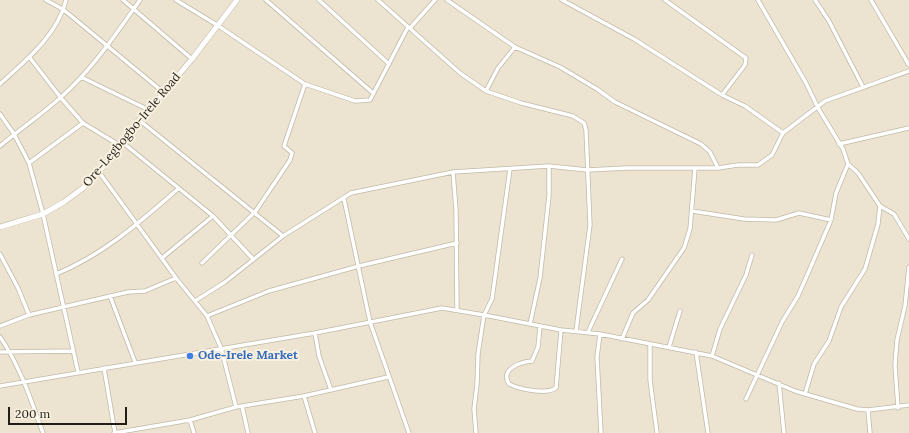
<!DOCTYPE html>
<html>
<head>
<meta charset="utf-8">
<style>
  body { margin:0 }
  #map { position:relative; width:909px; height:433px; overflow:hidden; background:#ece4d1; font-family:Lora,serif }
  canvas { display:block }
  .scale { position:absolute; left:8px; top:407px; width:119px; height:18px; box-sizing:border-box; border:2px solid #211e18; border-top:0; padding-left:5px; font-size:12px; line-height:14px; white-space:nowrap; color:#211e18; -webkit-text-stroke:3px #f9f1df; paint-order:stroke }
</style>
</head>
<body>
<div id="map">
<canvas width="909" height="433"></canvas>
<div class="scale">200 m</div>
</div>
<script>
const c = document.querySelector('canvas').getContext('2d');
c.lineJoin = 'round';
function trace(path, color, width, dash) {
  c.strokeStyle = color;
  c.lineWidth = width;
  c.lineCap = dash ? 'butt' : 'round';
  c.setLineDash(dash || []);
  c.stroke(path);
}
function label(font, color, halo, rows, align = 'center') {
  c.font = font + ' Lora,serif';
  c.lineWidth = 4;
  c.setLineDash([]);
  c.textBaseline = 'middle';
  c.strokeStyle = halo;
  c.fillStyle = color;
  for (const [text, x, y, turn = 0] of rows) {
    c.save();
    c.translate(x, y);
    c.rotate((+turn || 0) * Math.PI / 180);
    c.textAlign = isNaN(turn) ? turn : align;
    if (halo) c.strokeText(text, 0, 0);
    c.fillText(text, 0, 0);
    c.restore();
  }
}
const minor = new Path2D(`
  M46 0 64 10 163 92
  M123 0 192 59
  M176 0 217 25 305 84 355 101 370 100 408 27
  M266 0 373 93
  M319 0 389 64
  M378 0 460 73 486 91 521 103 573 116 584 123 586 130 590 225 576 331
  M447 0 515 47 560 67 597 89 615 102 701 144 710 152 718 168
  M562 0 634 39 722 95 745 106 783 133
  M665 0 746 58 745 65 722 95
  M758 0 806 83 818 108 843 149 848 164 858 173 880 206 894 214 909 239
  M815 0 829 21 863 87
  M871 0 909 65
  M410 28 435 0
  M30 58 61 98 83 123 119 145
  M81 77 149 110
  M0 84C26 60 57 36 66 0
  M486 91 498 68 515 47
  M0 114 14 134 29 163 43 214 78 372
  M139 120 283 236
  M122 142 213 216 253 259
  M839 144 909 128
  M0 146C20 129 41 115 60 98 92 70 116 34 140 0
  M29 163 83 123
  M99 172 176 278 207 316 221 348 236 407
  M453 172 456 210 457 310
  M344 199 370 322 409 433
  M692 211 744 219 776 220 799 213 831 220
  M0 254 18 288 29 315
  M162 258 213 216
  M202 263 255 212 290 160 292 153 284 146 305 84
  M56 274C103 255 140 222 178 189
  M110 296 135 362
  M195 301 225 282 283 236 351 193 453 172 549 166 587 170 627 168H718L738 165H758L772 155 783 133 825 101 909 71
  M207 316 269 291 359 266 457 243
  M530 324 540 278 549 196V166
  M0 326 29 315 128 292 145 291 176 278
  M540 326 538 347 532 361C520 362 500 369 509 384 519 389 546 395 556 388L561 330
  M588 332 622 259
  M315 333 319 356 331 390
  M600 334 597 357 601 433
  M0 337C20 366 31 400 43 433
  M622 339 633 313 648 300 684 248 690 229 695 168
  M650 345V380L657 433
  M669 347 680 311
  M0 352 73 351
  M696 352 708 433
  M712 356 720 329 746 275 752 255
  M104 368 115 433
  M779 383 784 433
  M0 386 315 333 442 308 484 315 561 330 600 334 712 356 795 391 857 409 868 410 909 405
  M805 394 814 364 829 341 841 307 865 269 878 224 880 206
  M304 396 315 433
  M746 399 782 322 798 296 809 271 831 220 836 193 848 164
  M242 406 248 433
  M898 408 895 365 897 340 905 306 909 267
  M868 410 870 433
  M190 420 194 433
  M114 433 190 420 236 407 304 396 388 377
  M476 433 474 409 477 384 478 354 484 315 492 299 510 169`);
const secondary = new Path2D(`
  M0 227 43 214 64 202 83 188 99 172 139 120 149 110 192 59 237 0`);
trace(minor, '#c1b9a7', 5);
trace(secondary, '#c1b9a7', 6);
trace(minor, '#fff', 3.5);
trace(secondary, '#fff', 5);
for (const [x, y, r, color] of [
  [190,356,4,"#3f7fe0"]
]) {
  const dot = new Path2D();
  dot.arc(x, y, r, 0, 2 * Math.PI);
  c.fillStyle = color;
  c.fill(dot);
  trace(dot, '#f9f1df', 1.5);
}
label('12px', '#211e18', '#f9f1df', [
  ["Ore-Legbogbo-Irele Road",132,130,-50]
]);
label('bold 12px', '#366cbe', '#f9f1df', [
  ["Ode-Irele Market",198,356]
], 'left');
</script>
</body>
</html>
